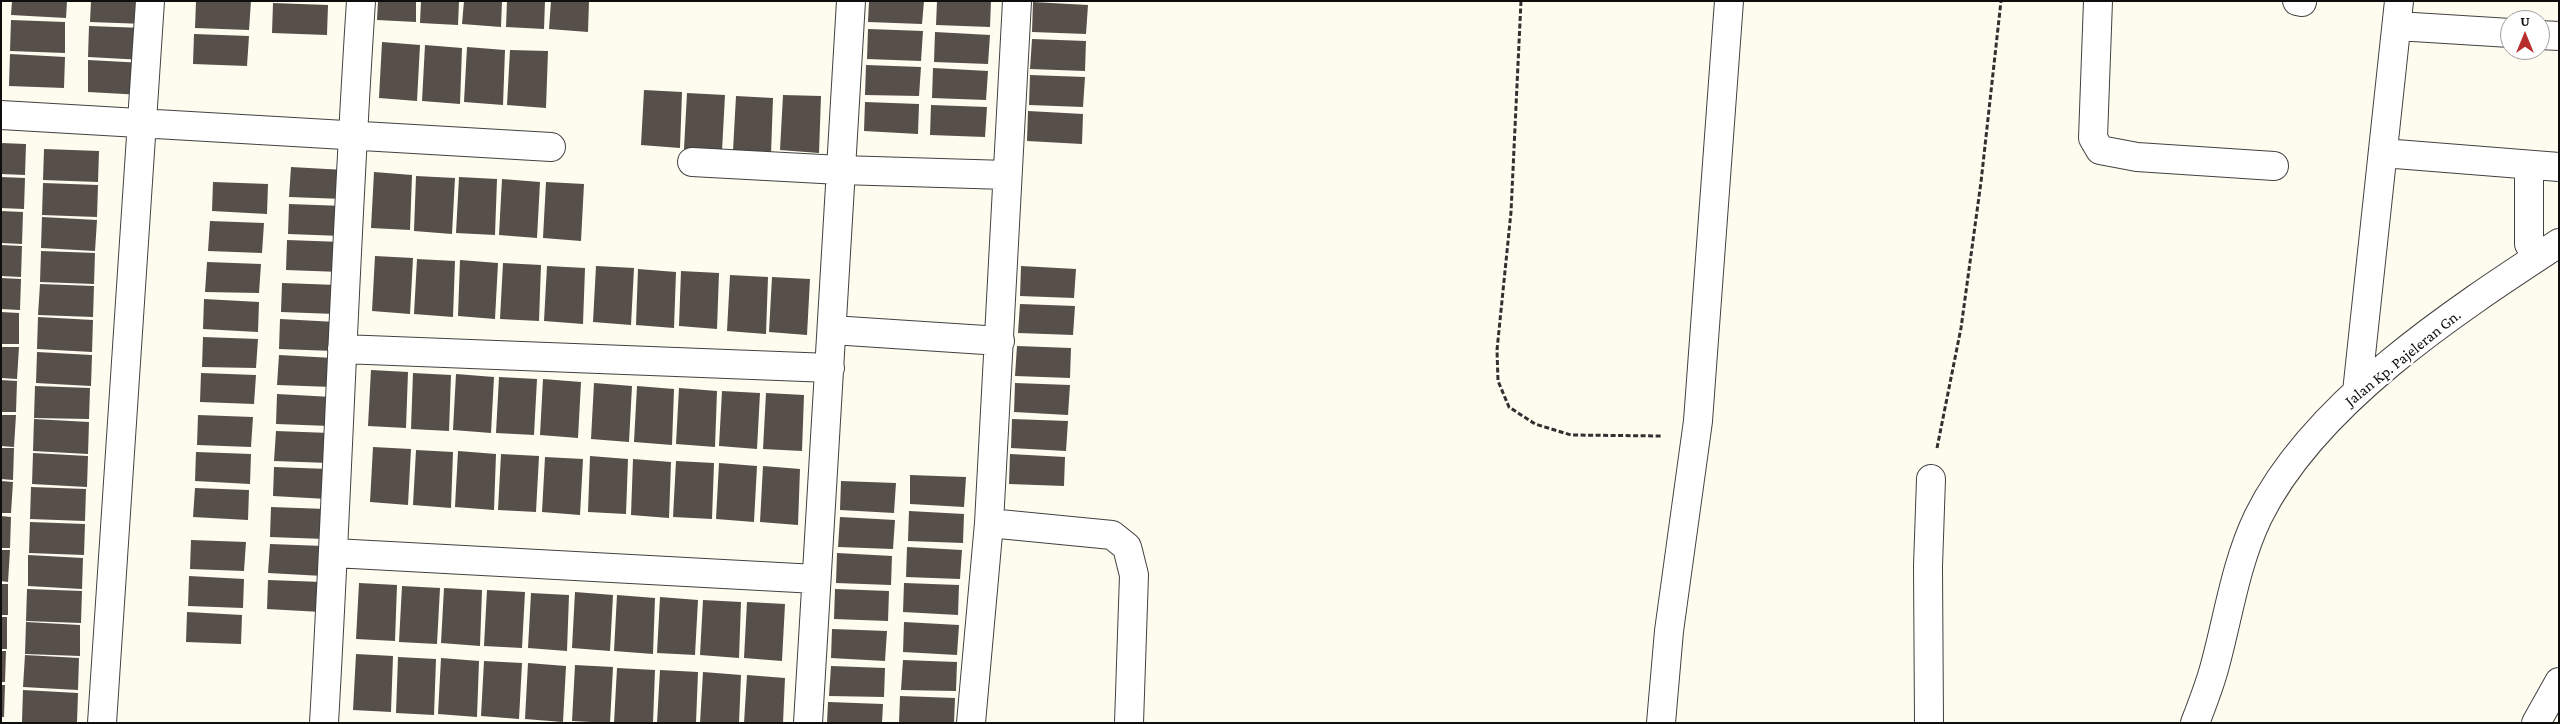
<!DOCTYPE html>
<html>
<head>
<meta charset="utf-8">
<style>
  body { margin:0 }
  #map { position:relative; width:2560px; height:724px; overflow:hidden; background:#fefcef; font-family:"Crimson Pro",serif }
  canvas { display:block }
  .frame { position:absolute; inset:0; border:2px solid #0e0e0e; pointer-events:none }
  .north { position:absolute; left:2500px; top:10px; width:50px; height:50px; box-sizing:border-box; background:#fff; border:1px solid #9f9f9f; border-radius:50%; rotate:0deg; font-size:14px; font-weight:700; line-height:20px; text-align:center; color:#0e0e0e }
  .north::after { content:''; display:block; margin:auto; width:18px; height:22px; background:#b72e2c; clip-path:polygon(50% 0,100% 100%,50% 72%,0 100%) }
</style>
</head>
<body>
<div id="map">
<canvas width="2560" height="724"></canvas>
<div class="frame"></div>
<div class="north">U</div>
</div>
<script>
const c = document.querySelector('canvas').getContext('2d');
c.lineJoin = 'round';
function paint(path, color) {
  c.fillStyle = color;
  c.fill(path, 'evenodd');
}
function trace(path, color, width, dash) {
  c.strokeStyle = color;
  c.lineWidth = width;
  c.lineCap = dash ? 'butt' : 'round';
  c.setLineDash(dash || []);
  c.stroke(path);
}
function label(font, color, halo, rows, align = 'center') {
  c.font = font + ' "Crimson Pro",serif';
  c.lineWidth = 5;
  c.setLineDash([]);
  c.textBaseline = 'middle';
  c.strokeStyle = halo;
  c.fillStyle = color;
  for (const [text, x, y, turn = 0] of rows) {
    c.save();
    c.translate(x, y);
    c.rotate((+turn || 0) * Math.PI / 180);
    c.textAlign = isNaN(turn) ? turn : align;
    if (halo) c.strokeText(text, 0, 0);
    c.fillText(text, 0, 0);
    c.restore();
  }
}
paint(new Path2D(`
  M12 1H67L66 18 11 15Z
  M91 1H146L145 24 90 22Z
  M196 1H251L249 30 195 28Z
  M378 1H416V22L377 20Z
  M421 1H459L458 25 420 23Z
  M464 1H502L501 27 462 24Z
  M507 1H545L544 29 506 27Z
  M551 1H589L588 32 549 29Z
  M869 1H924L922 24 868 22Z
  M937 1H991L990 27 936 25Z
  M1033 2 1088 5 1086 34 1032 32Z
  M273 3 328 5 327 35 272 33Z
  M11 20 65 22V53L10 51Z
  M89 26 144 28V60L88 57Z
  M868 29 923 31 921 61 867 59Z
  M935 32 990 35 988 64 934 62Z
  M194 34 249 36 247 66 193 64Z
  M1032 39 1086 41 1085 71 1030 69Z
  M382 42 420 45 417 101 379 98Z
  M425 45 462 48 460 104 422 101Z
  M467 47 505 50 503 105 464 102Z
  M510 50 548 51 546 108 507 105Z
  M10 54 65 57 64 88 9 86Z
  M88 60 144 63 142 95 88 92Z
  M866 65 921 67 919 96 865 95Z
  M933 68 988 71 986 100 932 98Z
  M1030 75 1085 77 1083 107 1029 105Z
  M644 90 682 92 680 148 641 145Z
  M687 93 725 95 722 151 684 149Z
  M783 95 821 96 819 153 780 150Z
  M736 96 773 98 771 154 733 151Z
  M865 102 919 104 918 134 864 131Z
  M931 105 987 107 985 137 930 135Z
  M1028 111 1083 114 1082 144 1027 141Z
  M1 143 26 144 25 175 1 174Z
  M44 149 99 151 98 182 43 180Z
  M291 167 345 170 344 199 289 197Z
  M374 172 412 175 410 230 371 228Z
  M416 176 455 178 452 234 414 231Z
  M1 177 25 178 24 209 1 208Z
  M459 177 497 179 495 235 456 233Z
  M502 179 540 182 537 238 499 235Z
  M213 182 268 184 267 214 212 211Z
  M546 182 584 184 581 241 543 238Z
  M43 183 98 185 97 217 42 215Z
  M289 204 344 206 342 236 288 234Z
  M1 211 23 212 22 244 1 243Z
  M42 217 97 220 95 251 41 248Z
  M210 221 264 223 262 253 208 251Z
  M287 240 342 242 340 272 286 270Z
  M1 245 22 246 21 277 1 276Z
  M41 251 95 253 94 284 40 282Z
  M375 256 413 258 410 314 372 311Z
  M417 259 455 261 453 317 414 314Z
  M460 260 498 263 495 319 458 316Z
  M207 262 261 264 259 293 205 292Z
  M503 263 541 265 539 321 500 319Z
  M547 266 585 268 583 324 544 321Z
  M596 266 634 268 631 325 593 322Z
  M1021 266 1076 269 1074 298 1020 296Z
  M638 269 676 272 674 328 636 325Z
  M681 271 719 273 717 329 679 326Z
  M730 275 768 277 766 334 727 331Z
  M772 277 810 279 807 335 769 332Z
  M1 278 21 279 20 310 1 309Z
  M282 283 337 285 335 314 281 312Z
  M40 284 94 286 93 317 38 315Z
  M204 299 259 302 258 332 203 329Z
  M1020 304 1075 306 1073 335 1018 333Z
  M1 312 19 313V344H1Z
  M38 317 93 320 92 352 37 349Z
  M280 319 336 322 334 351 279 349Z
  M203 337 258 339 256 368 202 367Z
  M1017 346 1071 348 1070 378 1015 376Z
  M1 347H19L17 379 1 378Z
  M37 352 92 355 91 386 36 383Z
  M279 355 333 358 332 387 277 385Z
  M371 370 408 372 406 428 368 426Z
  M201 373 256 375 254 404 200 402Z
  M413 373 451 375 449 431 411 429Z
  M456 374 494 377 491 433 453 430Z
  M499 377 537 379 534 435 496 433Z
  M543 379 581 382 578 438 540 435Z
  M1 380 17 381 16 412H1Z
  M594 383 632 386 629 442 591 439Z
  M1015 383 1070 385 1068 415 1014 412Z
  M35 386 90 388 89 419 34 418Z
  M637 386 674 389 672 445 634 442Z
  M679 388 717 391 715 447 676 444Z
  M722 391 760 393 757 449 719 446Z
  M766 393 804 395 802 451 763 449Z
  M277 394 332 397 330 426 276 424Z
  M1 415H16L14 447 1 446Z
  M198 415 253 417 251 447 197 445Z
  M34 419 89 422 88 454 33 451Z
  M1012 419 1068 421 1066 451 1011 448Z
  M276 431 330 433 329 463 274 461Z
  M373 447 411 449 408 505 370 502Z
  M1 448H14L13 480 1 479Z
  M416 450 453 452 451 508 413 505Z
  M458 451 496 454 494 510 455 507Z
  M196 452 251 454 250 484 195 481Z
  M33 453 88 456 87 487 32 484Z
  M501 454 539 456 536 512 498 510Z
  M1010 454 1065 457 1064 486 1009 484Z
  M590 456 628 459 626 514 588 512Z
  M545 457 583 459 580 515 542 512Z
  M633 459 671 462 669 518 631 515Z
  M676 461 714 463 712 519 673 517Z
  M719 463 757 466 754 522 716 519Z
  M763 466 800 469 798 525 760 522Z
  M274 467 328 469 327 499 273 496Z
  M910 475 966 477 964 507 910 504Z
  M1 481 13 482 11 513H1Z
  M841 481 896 483 894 513 840 510Z
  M31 487 86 489 85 521 30 519Z
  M195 488 249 490 248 520 193 517Z
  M271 507 326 509 324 539 270 537Z
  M909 511 964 514 963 543 908 541Z
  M1 516 11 517 10 548H1Z
  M840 517 895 520 893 549 838 547Z
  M30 522 85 524 84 555 29 553Z
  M191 540 246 542 244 571 190 569Z
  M270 544 324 546 323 576 268 573Z
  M907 547 962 550 960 579 906 577Z
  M1 550H10L8 582 1 581Z
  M837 553 892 556 891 585 836 583Z
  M28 555 83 558 82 589 28 586Z
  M189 576 244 579 243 608 188 606Z
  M268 580 322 582 321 612 267 609Z
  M359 583 397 585 395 641 356 639Z
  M904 583 959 585 958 615 903 612Z
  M1 584H8V615H1Z
  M402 586 440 588 437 644 399 642Z
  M444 588 482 590 480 646 441 643Z
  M27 589 82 591 81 623 26 621Z
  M835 589 889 591 888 621 834 619Z
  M487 590 525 592 522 648 484 646Z
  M575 592 613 595 610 651 572 648Z
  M531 593 569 595 567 651 528 648Z
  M617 595 655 598 653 654 614 651Z
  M660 597 698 600 695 655 657 653Z
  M703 600 741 602 739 658 700 655Z
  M747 602 785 604 782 661 744 658Z
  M187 612 242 615 241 644 186 642Z
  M1 617H7V649H1Z
  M26 622 80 625V656L25 654Z
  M904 622 959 625 957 655 903 652Z
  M832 629 887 631 885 661 831 658Z
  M1 651H6L5 682H1Z
  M356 654 393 656 391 712 353 710Z
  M25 655 79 658 78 690 23 687Z
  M398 657 436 659 434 715 396 713Z
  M441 658 479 661 477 717 438 714Z
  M903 660 957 662 956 691 901 690Z
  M484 661 522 663 519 719 481 716Z
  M528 663 566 666 563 722 525 719Z
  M575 665 613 667 610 723 572 721Z
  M831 666 885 668 884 697 829 696Z
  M617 668 655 670 653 723H614Z
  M660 670 698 672 696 723H657Z
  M703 672 741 675 739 723H700Z
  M747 675 785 678 783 723H744Z
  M1 685H5L4 717H1Z
  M23 690 78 693 77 723 22 722Z
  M900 696 955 698 954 723H899Z
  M828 702 883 704 882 723H827Z`), '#564f4a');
const minor = new Path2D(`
  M2098 1 2093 138 2100 150 2137 157 2274 166
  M2297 1 2302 2
  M2397 26 2510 33
  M2540 35 2559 36
  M1 115 551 147
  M2383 153 2559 167
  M692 162 840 170 1007 175
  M2529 165V244
  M832 330 1000 341
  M342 349 830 368
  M2357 392 2399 1
  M989 523 1112 535 1127 547 1134 575 1129 723
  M334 553 816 579
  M102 723 150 1
  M324 723C338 482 345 242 361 1
  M808 723 851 1
  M971 723 989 523 1017 1
  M1661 723 1669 631 1698 421 1729 1
  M1929 723 1928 566 1931 479
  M2195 723C2202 705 2209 687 2214 669 2228 619 2235 565 2258 517 2314 403 2455 311 2559 243
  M2536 723 2559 682`);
trace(minor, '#414141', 30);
trace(new Path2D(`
  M1521 1 1511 212 1497 350 1498 381 1509 407 1535 424 1571 435 1663 436
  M1937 448 1961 328 1981 182 2001 1`), '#303030', 3, [5, 2.5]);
trace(minor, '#fff', 28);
label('16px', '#0e0e0e', '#fff', [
  ["Jalan Kp. Pajeleran Gn.",2403,358,-39]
]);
</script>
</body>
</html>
